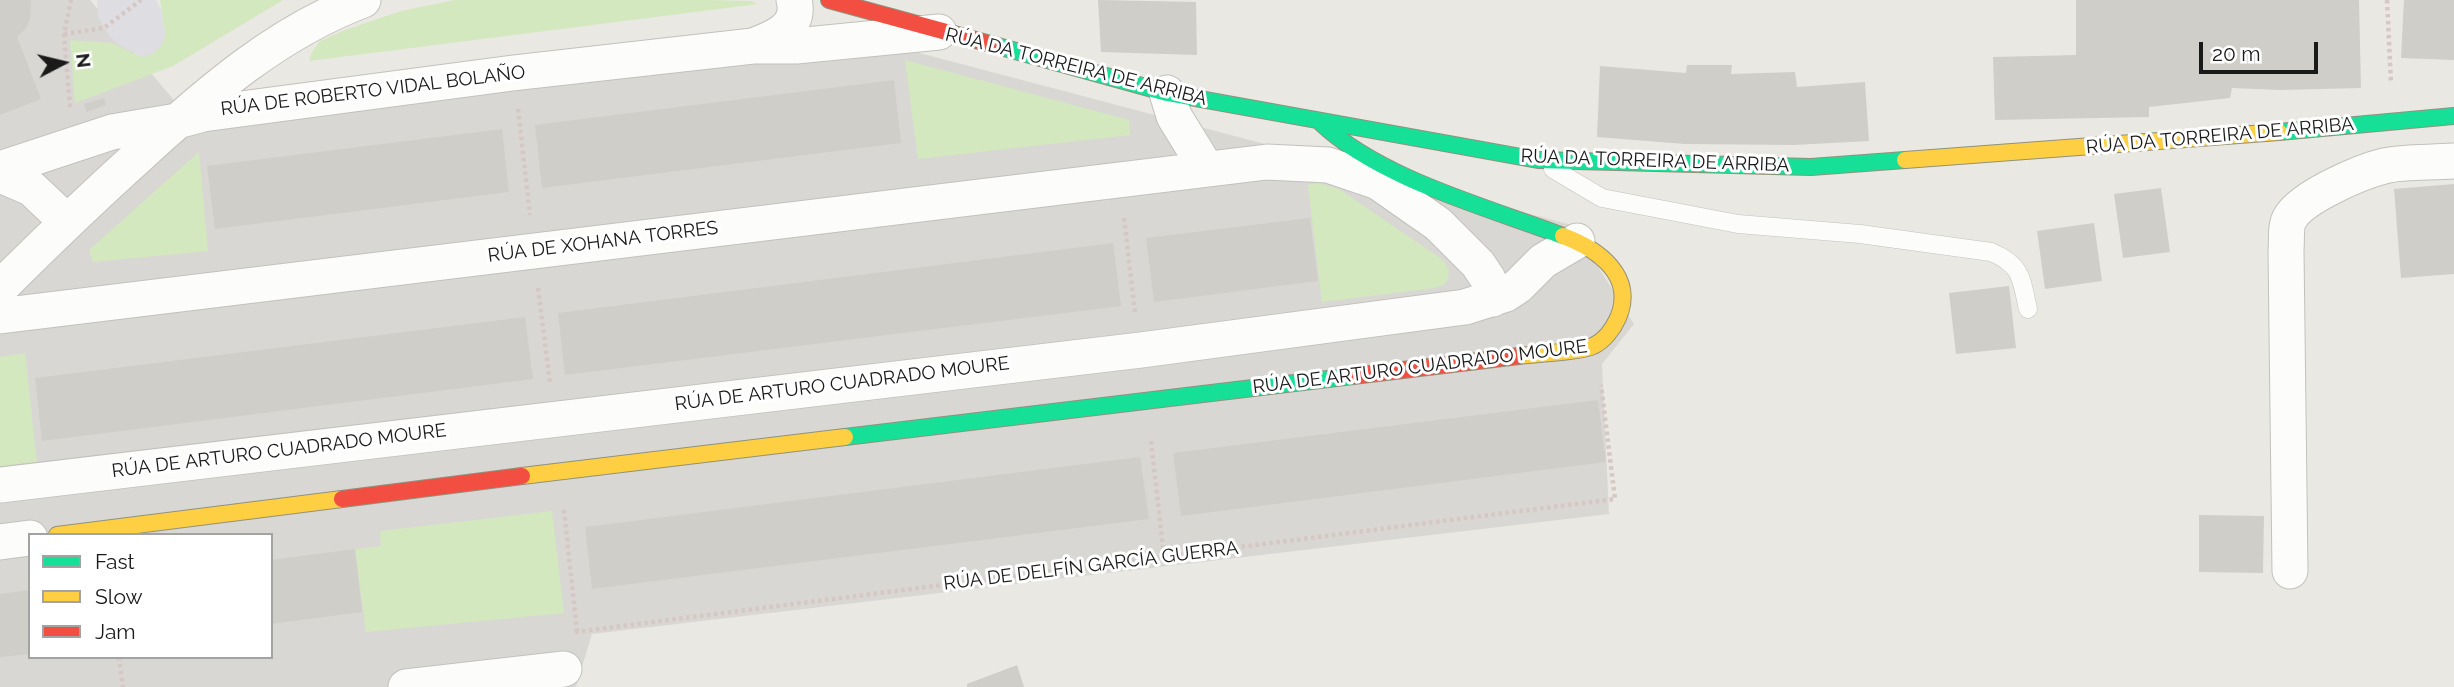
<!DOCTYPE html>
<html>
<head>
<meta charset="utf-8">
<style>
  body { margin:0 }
  #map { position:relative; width:2454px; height:687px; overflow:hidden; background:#eae8e2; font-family:Raleway,sans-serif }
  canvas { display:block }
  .legend { position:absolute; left:28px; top:533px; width:245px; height:126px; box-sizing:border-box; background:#fff; border:2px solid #a3a3a3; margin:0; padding:9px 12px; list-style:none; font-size:21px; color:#1a1a1a }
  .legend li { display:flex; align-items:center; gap:14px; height:35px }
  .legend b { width:35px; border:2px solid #a3a3a3 }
  .north { position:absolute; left:28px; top:28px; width:70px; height:70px; -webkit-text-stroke:5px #fff; paint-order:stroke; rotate:83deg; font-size:19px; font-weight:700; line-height:28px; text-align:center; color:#1a1a1a }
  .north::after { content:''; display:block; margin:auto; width:24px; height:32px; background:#1a1a1a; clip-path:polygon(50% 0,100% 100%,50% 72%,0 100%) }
  .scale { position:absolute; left:2199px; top:42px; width:119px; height:32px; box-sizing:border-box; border:4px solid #1a1a1a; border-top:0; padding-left:9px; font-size:21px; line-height:24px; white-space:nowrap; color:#1a1a1a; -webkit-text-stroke:5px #fff; paint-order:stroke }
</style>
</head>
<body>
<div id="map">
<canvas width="2454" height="687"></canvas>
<ul class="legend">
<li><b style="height:9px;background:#16e098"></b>Fast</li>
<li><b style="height:9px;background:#ffcf43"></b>Slow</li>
<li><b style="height:9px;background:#f24e42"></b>Jam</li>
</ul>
<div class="north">N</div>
<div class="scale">20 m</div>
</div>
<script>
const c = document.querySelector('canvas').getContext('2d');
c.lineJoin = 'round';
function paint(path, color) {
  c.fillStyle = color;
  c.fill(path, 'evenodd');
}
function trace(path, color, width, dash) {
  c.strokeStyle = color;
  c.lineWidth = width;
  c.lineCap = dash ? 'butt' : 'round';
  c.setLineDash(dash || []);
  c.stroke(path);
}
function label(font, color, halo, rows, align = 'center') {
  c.font = font + ' Raleway,sans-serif';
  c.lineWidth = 6;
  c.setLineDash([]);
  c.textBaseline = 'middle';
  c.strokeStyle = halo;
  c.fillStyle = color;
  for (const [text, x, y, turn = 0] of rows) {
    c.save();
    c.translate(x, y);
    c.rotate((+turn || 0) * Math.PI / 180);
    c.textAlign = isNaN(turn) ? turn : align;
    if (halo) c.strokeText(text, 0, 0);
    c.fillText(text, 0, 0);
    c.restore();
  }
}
paint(new Path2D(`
  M0 0H90L193 123 352 110 893 46 1572 225 1634 324 1602 364 1609 514 592 634 576 687H0ZM30 535H271V657H30Z`), '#d9d7d4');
paint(new Path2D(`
  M160 0H283L173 66 75 103 70 40 112 43 142 57 165 32Z
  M455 0H708L751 1 758 4 309 61 312 52 320 41 345 30 401 11Z
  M905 60 1129 120 1130 135 918 159Z
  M199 152 208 251 93 262 89 250Z
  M1318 183 1339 189 1443 260 1449 270 1448 280 1443 285 1434 288 1322 302 1308 185Z
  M25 353 37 463 0 468V357Z
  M552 511 564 613 366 632 355 549 381 546 380 531Z`), '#d3e8bf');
paint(new Path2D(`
  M97 0H156L161 9 165 32 164 41 159 48 151 55 142 57 119 45 110 37 98 17Z`), '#dedde2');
paint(new Path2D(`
  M0 0H31L30 20 26 28 17 37 41 99 0 115Z
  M1098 0 1196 2 1197 55 1101 52Z
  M2076 0H2359L2361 88 2280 90 2232 88 2230 98 2149 107V117L1995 120 1993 57 2076 55Z
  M2404 0H2454V60L2401 58Z
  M1687 65H1732L1731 74 1795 72 1797 87 1865 82 1869 141 1794 145 1685 144 1597 137 1600 66 1686 73Z
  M894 80 901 143 542 188 535 125Z
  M104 98 106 105 86 112 84 104Z
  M502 129 509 192 215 229 207 166Z
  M2454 184V274L2401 278 2394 189Z
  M2161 188 2170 252 2123 258 2114 194Z
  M1310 218 1318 281 1154 302 1146 238Z
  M2094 223 2102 281 2045 289 2037 231Z
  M1113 243 1121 306 565 375 558 313Z
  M2009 286 2016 348 1956 354 1949 293Z
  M525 317 533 379 42 441 35 378Z
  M1598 400 1606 462 1181 516 1173 453Z
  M1140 457 1149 519 592 589 585 527Z
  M2199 515 2264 516 2263 573 2199 572Z
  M355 549 362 612 271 624V560Z
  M30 590V654L0 657V594Z
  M1017 665 1024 687H967V684Z`), '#d0cec9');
const lane = new Path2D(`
  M1553 169 1602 198 1738 224 1860 234 1991 252C2022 265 2021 278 2028 309`);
const street = new Path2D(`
  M753 46C774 38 801 28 794 0
  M1167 93 1174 116 1206 168
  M0 169 112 132 177 121 203 114 513 73 753 46H796L939 32
  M0 175 31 188 66 221
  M0 288C47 241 94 196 144 151 210 91 278 32 363 0
  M0 316 1267 162 1328 165 1378 182 1438 224 1478 264 1488 279 1493 299
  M0 485 1141 350 1465 307 1506 294 1518 286 1543 261 1577 241
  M0 542 30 538
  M2290 571 2286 250C2287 241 2285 226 2290 218 2302 197 2360 172 2384 166 2406 161 2431 163 2454 161
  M406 687 564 669`);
const fast = new Path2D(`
  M994 45 1167 93 1538 160 1811 167 1905 160
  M1321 123C1380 179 1487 207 1563 236
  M2279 132 2454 116
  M845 437 1353 376`);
const slow = new Path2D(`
  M1905 160 2279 132
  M1519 356C1535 354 1581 352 1593 346 1604 341 1613 329 1618 318 1636 276 1598 249 1563 236
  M522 476 845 437
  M57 535 342 499`);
const jam = new Path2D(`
  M829 0 994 45
  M1353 376 1519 356
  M342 499 522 476`);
trace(lane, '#c2c1be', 19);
trace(street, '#c2c1be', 37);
trace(fast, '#90927b', 18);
trace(slow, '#90927b', 18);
trace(jam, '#90927b', 18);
trace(new Path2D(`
  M2387 0 2391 83
  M64 34 104 28 141 0
  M70 107 64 34 71 0
  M518 109 530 215
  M1124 218 1135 313
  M538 288 550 383
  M1151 441 1164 557
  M564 510 577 632
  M575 632 1615 499 1601 385
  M119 657 123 687`), '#d5c7c3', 4.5, [3.5, 3.5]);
trace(lane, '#fcfcfb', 18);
trace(street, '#fcfcfb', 35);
trace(fast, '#16e098', 16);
trace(slow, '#ffcf43', 16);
trace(jam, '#f24e42', 16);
label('19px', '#1a1a1a', '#fff', [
  ["RÚA DA TORREIRA DE ARRIBA",1076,67,14],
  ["RÚA DE ROBERTO VIDAL BOLAÑO",373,91,-7],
  ["RÚA DA TORREIRA DE ARRIBA",2220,136,-5],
  ["RÚA DA TORREIRA DE ARRIBA",1655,161,2],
  ["RÚA DE XOHANA TORRES",603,242,-7],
  ["RÚA DE ARTURO CUADRADO MOURE",1420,367,-7],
  ["RÚA DE ARTURO CUADRADO MOURE",842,384,-7],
  ["RÚA DE ARTURO CUADRADO MOURE",279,451,-7],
  ["RÚA DE DELFÍN GARCÍA GUERRA",1091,566,-7]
]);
</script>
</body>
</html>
